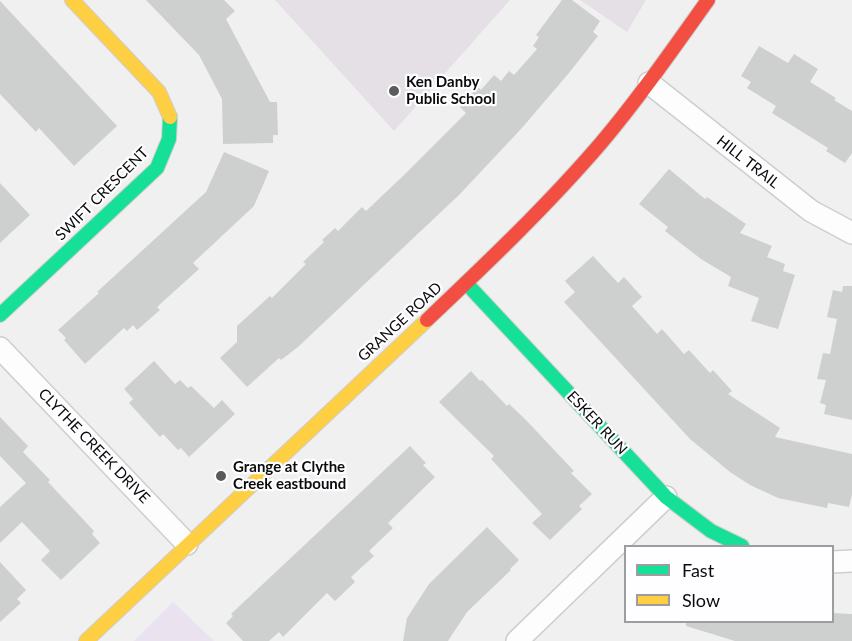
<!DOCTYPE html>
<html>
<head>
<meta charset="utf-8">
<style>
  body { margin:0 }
  #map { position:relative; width:852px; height:641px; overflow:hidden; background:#f1f0f1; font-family:Lato,sans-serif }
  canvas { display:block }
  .legend { position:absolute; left:624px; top:545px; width:210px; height:78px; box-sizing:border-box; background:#fefdff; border:2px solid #9d9c9e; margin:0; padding:8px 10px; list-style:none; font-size:18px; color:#0c0b0c }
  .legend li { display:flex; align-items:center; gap:12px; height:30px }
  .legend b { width:30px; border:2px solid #9d9c9e }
</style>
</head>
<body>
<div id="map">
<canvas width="852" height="641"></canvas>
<ul class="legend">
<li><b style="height:8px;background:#16e098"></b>Fast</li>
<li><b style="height:8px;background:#ffcf43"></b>Slow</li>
</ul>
</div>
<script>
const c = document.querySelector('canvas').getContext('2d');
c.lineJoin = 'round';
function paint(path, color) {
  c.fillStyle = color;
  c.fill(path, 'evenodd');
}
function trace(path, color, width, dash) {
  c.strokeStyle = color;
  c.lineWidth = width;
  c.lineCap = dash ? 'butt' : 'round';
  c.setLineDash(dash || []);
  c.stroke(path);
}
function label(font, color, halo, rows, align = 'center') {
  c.font = font + ' Lato,sans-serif';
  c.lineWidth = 4.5;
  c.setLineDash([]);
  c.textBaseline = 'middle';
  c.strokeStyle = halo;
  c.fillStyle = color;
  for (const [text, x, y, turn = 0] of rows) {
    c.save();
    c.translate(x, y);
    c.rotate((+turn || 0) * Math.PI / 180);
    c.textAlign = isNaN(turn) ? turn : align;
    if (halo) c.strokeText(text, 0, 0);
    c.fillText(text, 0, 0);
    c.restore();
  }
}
paint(new Path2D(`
  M275 0H510L394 131Z
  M580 0H646L627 32Z`), '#e4e0e6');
paint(new Path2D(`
  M173 602 214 641H134Z`), '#eae2ef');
paint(new Path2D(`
  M146 0H224L235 11 226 19 270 102H277L278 135H273V143L223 144 222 99 199 55Z
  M562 0H572L600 21 593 32 598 36 569 73 521 129 460 194 298 347 281 360 279 358 247 387 220 358 237 342V326L270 296 272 298 306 264 303 262 324 242 322 240 335 228 338 231 362 207 366 211 403 176 466 113 460 107 478 87 481 90 494 75 501 81 509 71 514 75 537 49 533 46 539 37 536 35Z
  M0 1 117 126 74 166 39 128 36 132 0 94Z
  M759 46 788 63 794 54 818 69 810 82 836 98 834 100 852 111V153L845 163 826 151 828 148 772 113 776 106 747 88 751 82 741 76Z
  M224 152 269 171 254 206 193 263 199 269 157 307 160 310 137 330 133 325 127 331 124 328 85 364 64 340 66 338 58 330 99 293 97 292 206 192Z
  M669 169 705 199 707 197 746 224 740 233 772 246 767 257 785 264 783 271 795 275 778 329 751 321 759 298 728 286 731 277 701 259 665 231 668 227 639 204Z
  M0 183 30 215 0 243Z
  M593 256 618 283 624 277 642 297 632 306 657 334 662 329 684 354 689 350 710 373 713 370 732 391 728 394 780 428 775 437 852 454V494L849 507 828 503 827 508 778 498 750 485 730 472 690 439 564 302 575 292 565 281Z
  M843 286H852V420L824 414 826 405 820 403 826 380 817 379 823 353 830 354 837 319 827 317 833 290 842 292Z
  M154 361 175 384 180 380 188 388 191 386 214 408 222 400 235 414 189 457 181 448 178 450 163 434 160 437 129 403 133 399 124 389Z
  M471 371 480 381 482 380 507 406 509 404 525 419 574 471 571 473 592 494 579 506 582 509 550 540 532 523 542 514 491 459 494 456 439 402Z
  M0 417 28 446 23 452 50 480 48 482 94 531 92 534 100 543 61 580 41 560 50 551 22 522 0 543V507L26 483 0 456Z
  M410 446 426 463 423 465 435 477 388 523 393 528 369 551 374 556 351 577 355 582 335 601 327 593 283 637 279 632 269 641H243L226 623 233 616 231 614Z
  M487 527 519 560 510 569 511 570 467 612 448 641H403L407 618 429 584Z
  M0 562 26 590 17 599 21 603 0 622Z
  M832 613 852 614V641H735L686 626V621H832Z`), '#cecfcf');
const street = new Path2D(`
  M649 83 811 211 852 233
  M0 348 187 544
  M832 562 852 561
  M517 641 666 497`);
const fast = new Path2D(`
  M466 283 666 497 711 531 742 546
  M0 315 157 168 169 139 170 117`);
const slow = new Path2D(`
  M72 0 159 92 170 117
  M86 641 427 320`);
const jam = new Path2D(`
  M427 320C487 263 547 206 601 143 639 98 673 49 708 0`);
trace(street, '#cfcecf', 24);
trace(fast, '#cfcecf', 16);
trace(slow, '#cfcecf', 16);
trace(jam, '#cfcecf', 16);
trace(street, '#fdfdfd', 21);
trace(fast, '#16e098', 14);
trace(slow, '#ffcf43', 14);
trace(jam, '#f24e42', 14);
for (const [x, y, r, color] of [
  [394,91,6,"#5c5b5c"],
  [221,476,6,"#5c5b5c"]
]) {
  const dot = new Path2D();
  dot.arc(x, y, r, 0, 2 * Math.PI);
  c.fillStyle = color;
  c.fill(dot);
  trace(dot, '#fefdff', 2);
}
label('bold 15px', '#0c0b0c', '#fefdff', [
  ["Ken Danby",406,82],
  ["Public School",406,99],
  ["Grange at Clythe",233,467],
  ["Creek eastbound",233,484]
], 'left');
label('15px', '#0c0b0c', '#fefdff', [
  ["HILL TRAIL",748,162,38],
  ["SWIFT CRESCENT",102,194,-45],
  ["GRANGE ROAD",400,322,-43],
  ["ESKER RUN",597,423,47],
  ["CLYTHE CREEK DRIVE",94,446,46]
]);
</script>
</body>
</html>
